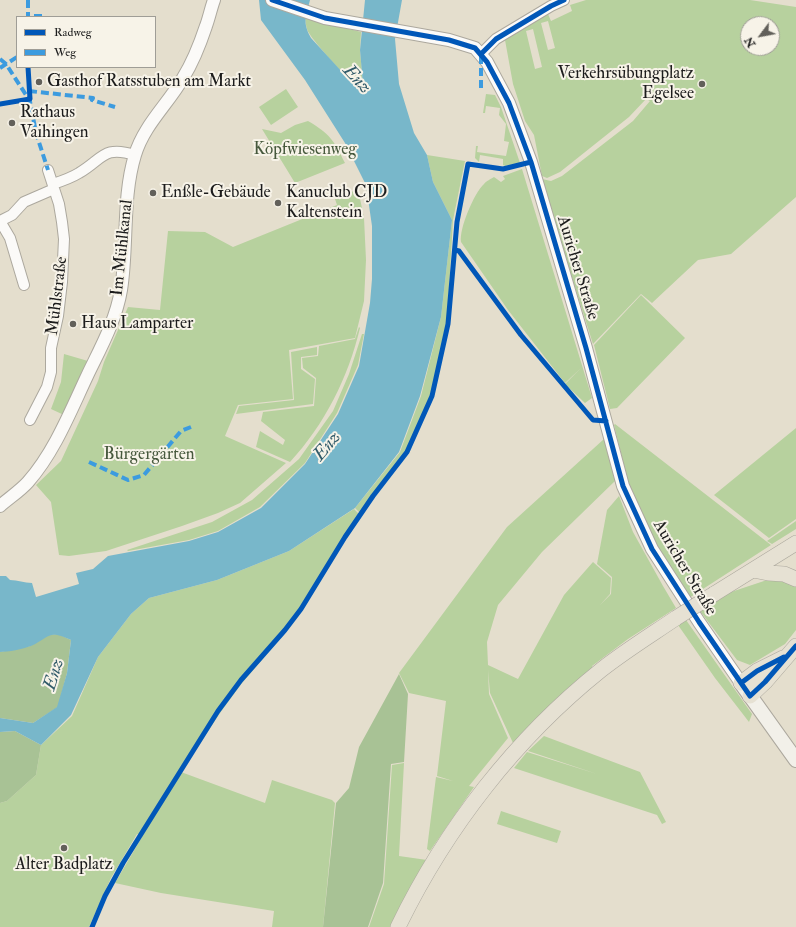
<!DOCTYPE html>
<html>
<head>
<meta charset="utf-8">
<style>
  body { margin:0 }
  #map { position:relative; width:796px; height:927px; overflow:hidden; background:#e4decd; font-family:"IM FELL Double Pica",serif }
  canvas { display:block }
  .legend { position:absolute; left:16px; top:16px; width:140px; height:52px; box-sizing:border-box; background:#f7f3e8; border:1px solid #9f9d96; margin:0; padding:5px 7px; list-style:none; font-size:12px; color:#1c1c1c }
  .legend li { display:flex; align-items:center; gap:8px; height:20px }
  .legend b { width:20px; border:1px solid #9f9d96 }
  .north { position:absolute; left:740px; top:16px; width:40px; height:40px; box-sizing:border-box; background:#f7f3e8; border:1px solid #9f9d96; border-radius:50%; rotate:238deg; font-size:11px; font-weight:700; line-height:16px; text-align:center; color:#1c1c1c }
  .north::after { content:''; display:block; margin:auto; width:14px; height:18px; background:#62605a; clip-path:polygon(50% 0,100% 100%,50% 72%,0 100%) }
</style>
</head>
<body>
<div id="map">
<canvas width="796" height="927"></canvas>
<ul class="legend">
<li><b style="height:5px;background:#0057b8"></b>Radweg</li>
<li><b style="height:5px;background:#3c9bdf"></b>Weg</li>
</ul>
<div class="north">N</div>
</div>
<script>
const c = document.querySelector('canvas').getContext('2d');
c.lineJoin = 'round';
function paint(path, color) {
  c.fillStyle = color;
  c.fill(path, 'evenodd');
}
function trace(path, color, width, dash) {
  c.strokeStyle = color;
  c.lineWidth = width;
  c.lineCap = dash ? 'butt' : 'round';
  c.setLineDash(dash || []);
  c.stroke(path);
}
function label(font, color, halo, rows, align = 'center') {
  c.font = font + ' "IM FELL Double Pica",serif';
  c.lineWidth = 4;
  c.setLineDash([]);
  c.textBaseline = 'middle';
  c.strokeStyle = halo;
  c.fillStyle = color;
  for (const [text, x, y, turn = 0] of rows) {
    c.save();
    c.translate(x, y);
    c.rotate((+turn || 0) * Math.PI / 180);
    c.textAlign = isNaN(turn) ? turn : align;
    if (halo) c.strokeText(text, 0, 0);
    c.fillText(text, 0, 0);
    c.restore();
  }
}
paint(new Path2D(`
  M586 0H750L796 7V197L731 254 698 260 652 303 641 294 593 344 544 189 542 179 551 181 562 176 633 121 650 101 646 99 629 117 560 172 547 178 542 176 534 135 525 121 513 84 505 40 548 14 551 21 572 11 570 5ZM548 21 555 48 548 50 541 23ZM748 24H772V48H748ZM533 29 542 67 535 69 526 31Z
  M305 18 361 32 360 50 363 85 362 87C353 87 314 42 309 33 306 29 306 23 305 18Z
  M286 89 298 107 271 125 259 107Z
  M486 94 495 95 501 107 520 163 505 166 503 165V159L480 155 479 162 475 158 476 146H478L477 152 506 156 509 142 504 141 506 124 499 115 500 108 486 106 485 113H483Z
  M308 121C330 134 333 139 345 163L295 183 262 129 281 133 295 125Z
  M427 155 465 161 453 220 447 324 430 396 406 452 371 496 360 513 355 508 400 452 421 396 441 317 452 220 433 182Z
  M522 169 592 398 585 403 565 384 581 368 565 383 508 310 461 242C459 229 474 193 484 184 486 181 491 179 494 177L501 182 505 179 503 176Z
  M358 189 364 218 366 260 364 301 355 338 289 350 293 399 238 405 225 436 286 463 240 503 218 513 182 526 106 551 69 556 59 555 51 502 36 485 61 461 98 381 104 362 128 307 160 310 168 231 205 232 233 247 337 205 335 199Z
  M641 295 685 338 617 408 610 409 594 345Z
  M359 327 360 328C348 378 325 424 290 462L256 447 260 431 283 445 285 440 261 421 263 412 314 406 316 378 303 368 302 358 318 356 319 346 355 339Z
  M362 334H364L358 365 337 413 305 463 260 507 218 531 189 540 128 551 127 550 212 522 252 500 299 459 333 411 349 374Z
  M317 347V355L301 357V369L315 379 313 404 236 414 239 406 294 400 291 352Z
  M64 354 88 361 64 415 51 409 61 382Z
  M615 424 771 545 689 598 656 545 628 481 614 425Z
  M796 428V519L769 538 714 495Z
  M604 439 615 481 542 552 498 605 487 642 488 665 518 679 564 595 593 562 611 578 610 594 600 605 611 594 612 577 597 564 607 510 619 496 633 532 663 586 676 608 628 639 592 666 593 668 549 707 513 743 490 693 488 670 489 694 508 738 469 786 474 787 430 851 427 849 436 777 453 781 437 776 446 701 409 693 399 673 507 527 515 537 507 527Z
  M354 509 359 514 346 539 302 611 286 632 242 683 220 713 181 772 265 803 272 780 332 800 335 803 323 927H272L274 911 161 893 115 883 142 837 137 834 111 878 89 927H0V803L7 801 36 775 41 745 72 716 98 657 131 614 149 598 217 580 289 551Z
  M796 521V529L772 544 767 541Z
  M770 579 787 580 796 586V630L785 644 750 665 737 660 700 611 725 594Z
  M686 620 752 714 749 722 715 678 678 625Z
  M544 736 640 772 666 822 662 824 657 815 514 768 527 752 597 774 528 751Z
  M404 763 399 856 427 860 391 927H369L384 884 392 765Z
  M501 811 561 831 557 843 497 824Z`), '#b7d19e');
paint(new Path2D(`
  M58 634 71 640 67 673 58 707 33 723 0 718V652L30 646 48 635Z
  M399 674 408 694 404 762 391 764 383 883 368 927H323L336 803 349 788 359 747Z
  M15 731 41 745 36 775 7 801 0 803V732Z`), '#a8c295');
paint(new Path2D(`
  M259 0H310C306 16 302 22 311 38L344 74 359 87 363 85 360 50 365 0H402L395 39 399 84 414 133 427 155 433 182 452 220 441 317 420 396 399 452 355 508 289 551 217 580 149 598 131 614 98 657 71 715 41 745 15 731 0 732V718L33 723 57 707 67 673 71 640C48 629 50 637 31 646 23 649 8 652 0 652V576H6L10 580C18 580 24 583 32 583L36 597 79 584 76 573 93 569 108 556 189 541 218 532 261 508 305 464 338 414 359 366 370 303 372 279V226L366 185 345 143 305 80 261 20Z`), '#78b7ca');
const minor = new Path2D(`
  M481 54 496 39 551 6 564 0
  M53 184C62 181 71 178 79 173 103 159 103 145 135 155
  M0 221 10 238 24 285
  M0 221 12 215 24 202 54 189
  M30 420 47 387 51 372V348L58 316 62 282 64 239 62 222 59 204 48 170`);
const tertiary = new Path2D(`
  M272 0 325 18 449 40 475 48 487 62 509 103 531 162 586 348 623 486 652 549 699 622 741 683
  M0 506C9 498 20 491 28 482 55 451 70 412 88 374 101 347 116 320 121 290 128 246 122 197 135 155 144 125 168 104 183 78 193 62 200 44 206 26 209 18 211 8 214 0`);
const secondary = new Path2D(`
  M741 683 796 760`);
const primary = new Path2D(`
  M753 570 768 573 784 574 796 579
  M714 594 796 543
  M741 683 757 671 783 658
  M750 696 765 682 796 646
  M398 927C446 828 515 739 601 670 625 651 651 635 676 618`);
trace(minor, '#aca89e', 12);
trace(tertiary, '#aca89e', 14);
trace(secondary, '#aca89e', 16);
trace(primary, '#aca89e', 16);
trace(minor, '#fbfaf8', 10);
trace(tertiary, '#fbfaf8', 12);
trace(secondary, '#f2f0e9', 14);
trace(primary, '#e6e1d3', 15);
const primaryBridge = new Path2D(`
  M676 618 714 594`);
trace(primaryBridge, '#aca89e', 16, []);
trace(primaryBridge, '#e6e1d3', 15);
trace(new Path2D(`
  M28 0V17
  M34 16H42
  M481 56V88
  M0 59 6 64 28 98
  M0 68 17 57
  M29 91 93 98 92 100 115 107
  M29 96 36 133 48 170
  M89 462 128 480 144 475 181 431 191 427`), '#3c9bdf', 4, [8, 4]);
trace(new Path2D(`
  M272 0 325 18 449 40 475 48 487 62 509 103 531 162 586 348 623 486 652 549 699 622 750 696 765 682 796 646
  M481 54 496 39 551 6 564 0
  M0 104 30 99 28 67
  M455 250 459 251 521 335 593 420 606 421
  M741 683 757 671 784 657
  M92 927 105 896 123 863 218 711 241 680 285 630 301 609 345 537 373 496 407 452 432 396 448 324 457 222 468 164 503 169 531 162`), '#0057b8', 5);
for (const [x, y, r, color] of [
  [39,82,4,"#62605a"],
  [702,84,4,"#62605a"],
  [12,123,4,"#62605a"],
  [153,193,4,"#62605a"],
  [278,203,4,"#62605a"],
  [73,324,4,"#62605a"],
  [64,848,4,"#62605a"]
]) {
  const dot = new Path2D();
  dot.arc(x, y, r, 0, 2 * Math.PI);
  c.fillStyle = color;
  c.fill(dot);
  trace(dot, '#f7f3e8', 1.5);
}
label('17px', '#1c1c1c', '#f7f3e8', [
  ["Verkehrsübungplatz",694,74,"right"],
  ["Egelsee",694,94,"right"],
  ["Gasthof Ratsstuben am Markt",47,82],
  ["Rathaus",20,113],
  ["Vaihingen",20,133],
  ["Enßle-Gebäude",161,193],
  ["Kanuclub CJD",286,193],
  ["Kaltenstein",286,213],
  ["Haus Lamparter",81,324],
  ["Alter Badplatz",64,865,"center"]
], 'left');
label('17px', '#46583c', '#f7f3e8', [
  ["Köpfwiesenweg",305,150],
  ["Bürgergärten",149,455]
]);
label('17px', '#1c1c1c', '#f7f3e8', [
  ["Im Mühlkanal",123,248,-84],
  ["Auricher Straße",577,268,73],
  ["Mühlstraße",58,296,-83],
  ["Auricher Straße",684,568,59]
]);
label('italic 18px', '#305a69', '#f7f3e8', [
  ["Enz",356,80,47],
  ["Enz",328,447,-50],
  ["Enz",55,675,-73]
]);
</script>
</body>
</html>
